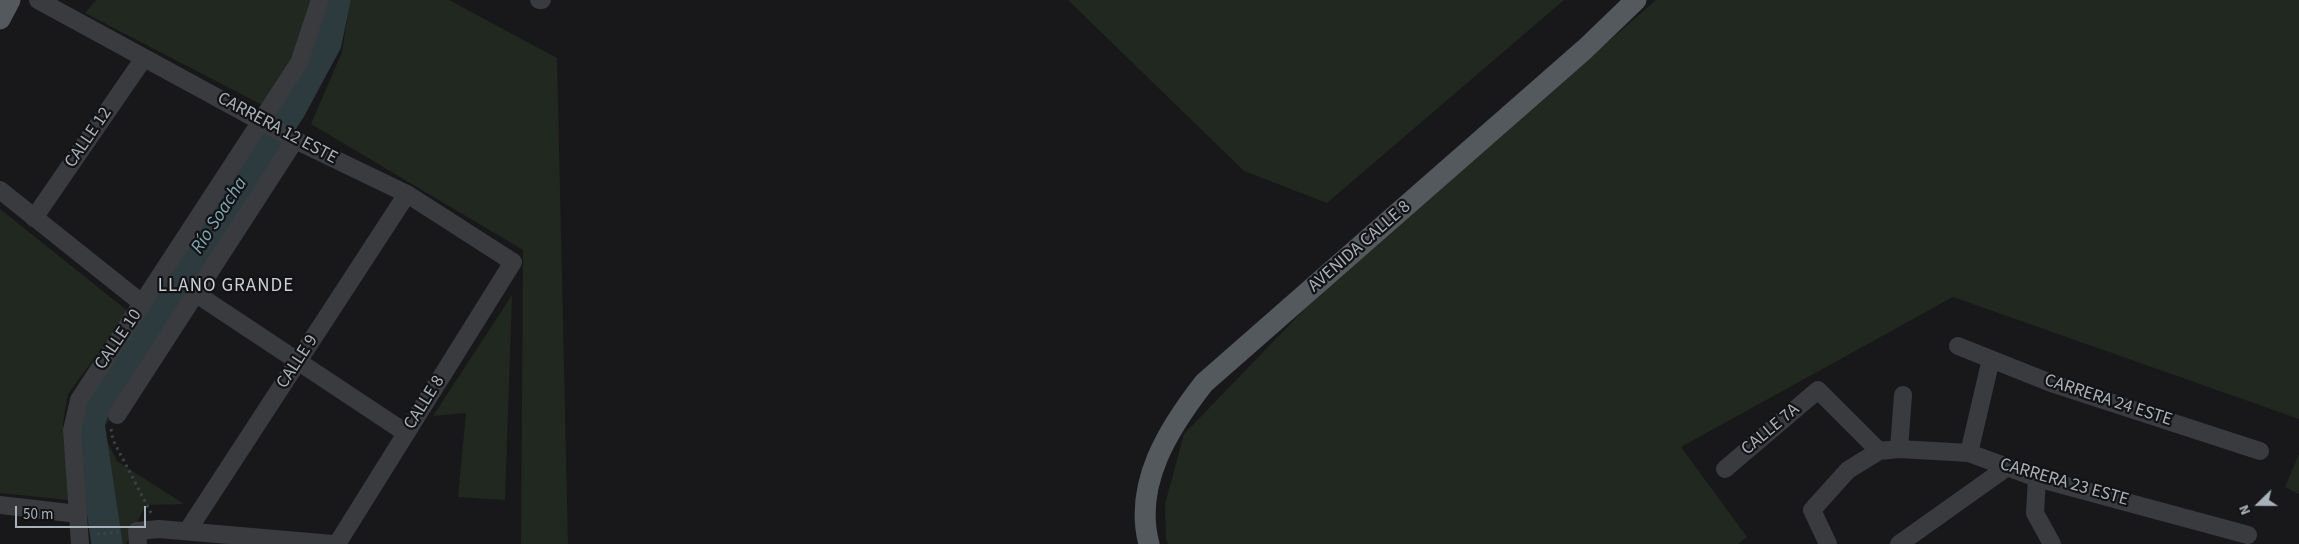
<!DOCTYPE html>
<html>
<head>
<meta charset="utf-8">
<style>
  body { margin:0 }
  #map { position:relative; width:2299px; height:544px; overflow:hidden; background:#18181a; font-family:"Source Sans 3",sans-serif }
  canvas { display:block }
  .north { position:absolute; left:2234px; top:479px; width:50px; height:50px; -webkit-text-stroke:4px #131315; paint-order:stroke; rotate:248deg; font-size:14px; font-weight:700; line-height:20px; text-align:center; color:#a9b2ba }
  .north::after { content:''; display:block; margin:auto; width:18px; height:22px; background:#a9b2ba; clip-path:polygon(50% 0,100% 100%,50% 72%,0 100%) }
  .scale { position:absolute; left:15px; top:506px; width:131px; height:22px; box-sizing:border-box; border:2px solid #a9b2ba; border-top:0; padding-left:6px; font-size:15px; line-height:18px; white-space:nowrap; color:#a9b2ba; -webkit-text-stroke:4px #131315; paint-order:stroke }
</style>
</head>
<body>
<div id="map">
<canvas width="2299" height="544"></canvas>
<div class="north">N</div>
<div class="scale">50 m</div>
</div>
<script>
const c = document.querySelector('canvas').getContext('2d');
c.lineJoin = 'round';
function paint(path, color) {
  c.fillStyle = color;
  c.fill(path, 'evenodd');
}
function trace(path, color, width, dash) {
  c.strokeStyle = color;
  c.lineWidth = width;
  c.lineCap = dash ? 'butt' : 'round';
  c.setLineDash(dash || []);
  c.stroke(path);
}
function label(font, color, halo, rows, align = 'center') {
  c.font = font + ' "Source Sans 3",sans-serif';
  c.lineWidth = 4.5;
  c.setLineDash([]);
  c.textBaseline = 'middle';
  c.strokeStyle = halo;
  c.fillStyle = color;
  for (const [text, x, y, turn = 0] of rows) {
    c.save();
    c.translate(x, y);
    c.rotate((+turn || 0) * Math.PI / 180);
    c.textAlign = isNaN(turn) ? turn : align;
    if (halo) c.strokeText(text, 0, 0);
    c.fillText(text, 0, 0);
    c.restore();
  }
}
paint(new Path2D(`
  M96 0H313L291 62 264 106 85 13Z
  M326 0H346L338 49 290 139 102 431 117 461 184 504 146 505 126 544H95L83 437 89 405 270 126 316 37Z
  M350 0H449L557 58 568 544H521L523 250 311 124 342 52Z
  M1068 0H1564L1327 203 1244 171Z
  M1656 0H2299V419L1953 297 1681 447 1747 537 1738 544H1168L1166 539 1165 504 1184 434 1324 289Z
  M0 209 129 312 68 394 63 423 68 500 0 493Z
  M512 295 505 500 458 497 466 413 433 416Z
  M2299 454V494L2285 487Z`), '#20281f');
trace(new Path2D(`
  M107 544 89 423 94 409 291 108 326 43 335 0`), '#2d3b3f', 31);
trace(new Path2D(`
  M111 429 113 440 151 513
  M97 534 120 532`), '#3e4246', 3, [2.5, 4]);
trace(new Path2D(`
  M38 0 295 140 407 194 513 262 337 544
  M539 0H542
  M0 190 143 304
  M34 218 144 58
  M195 293 406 433
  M1958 346 2051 383 2260 451
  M117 415 295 140
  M1899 449 1903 395
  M1969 453 1991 359
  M1725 469 1818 390 1879 451
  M2037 478 2035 513 2052 544
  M0 505 78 514
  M188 530 407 194
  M80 544 72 430 79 400 299 63 320 0
  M138 544 137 531 159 529 333 544
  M1828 544 1812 510 1848 470 1879 451 1899 449 1969 453 2037 478 2248 535
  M1899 544 2006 468`), '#393b3f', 18);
trace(new Path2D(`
  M0 19 10 0
  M1149 544C1133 484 1169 428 1204 383L1585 49 1636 0`), '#54595e', 21);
label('18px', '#a9b2ba', '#131315', [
  ["CARRERA 12 ESTE",277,129,28],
  ["CALLE 12",89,138,-56],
  ["AVENIDA CALLE 8",1360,247,-41],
  ["CALLE 10",119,340,-56],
  ["CALLE 9",298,362,-57],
  ["CARRERA 24 ESTE",2108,401,18],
  ["CALLE 8",425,403,-58],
  ["CALLE 7A",1771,430,-40],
  ["CARRERA 23 ESTE",2064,483,16]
]);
label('italic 19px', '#7fa9b6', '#131315', [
  ["Río Soacha",220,216,-57]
]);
c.letterSpacing = '1px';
label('19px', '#cbd0d6', '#131315', [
  ["LLANO GRANDE",226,287]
]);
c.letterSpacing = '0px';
</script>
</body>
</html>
